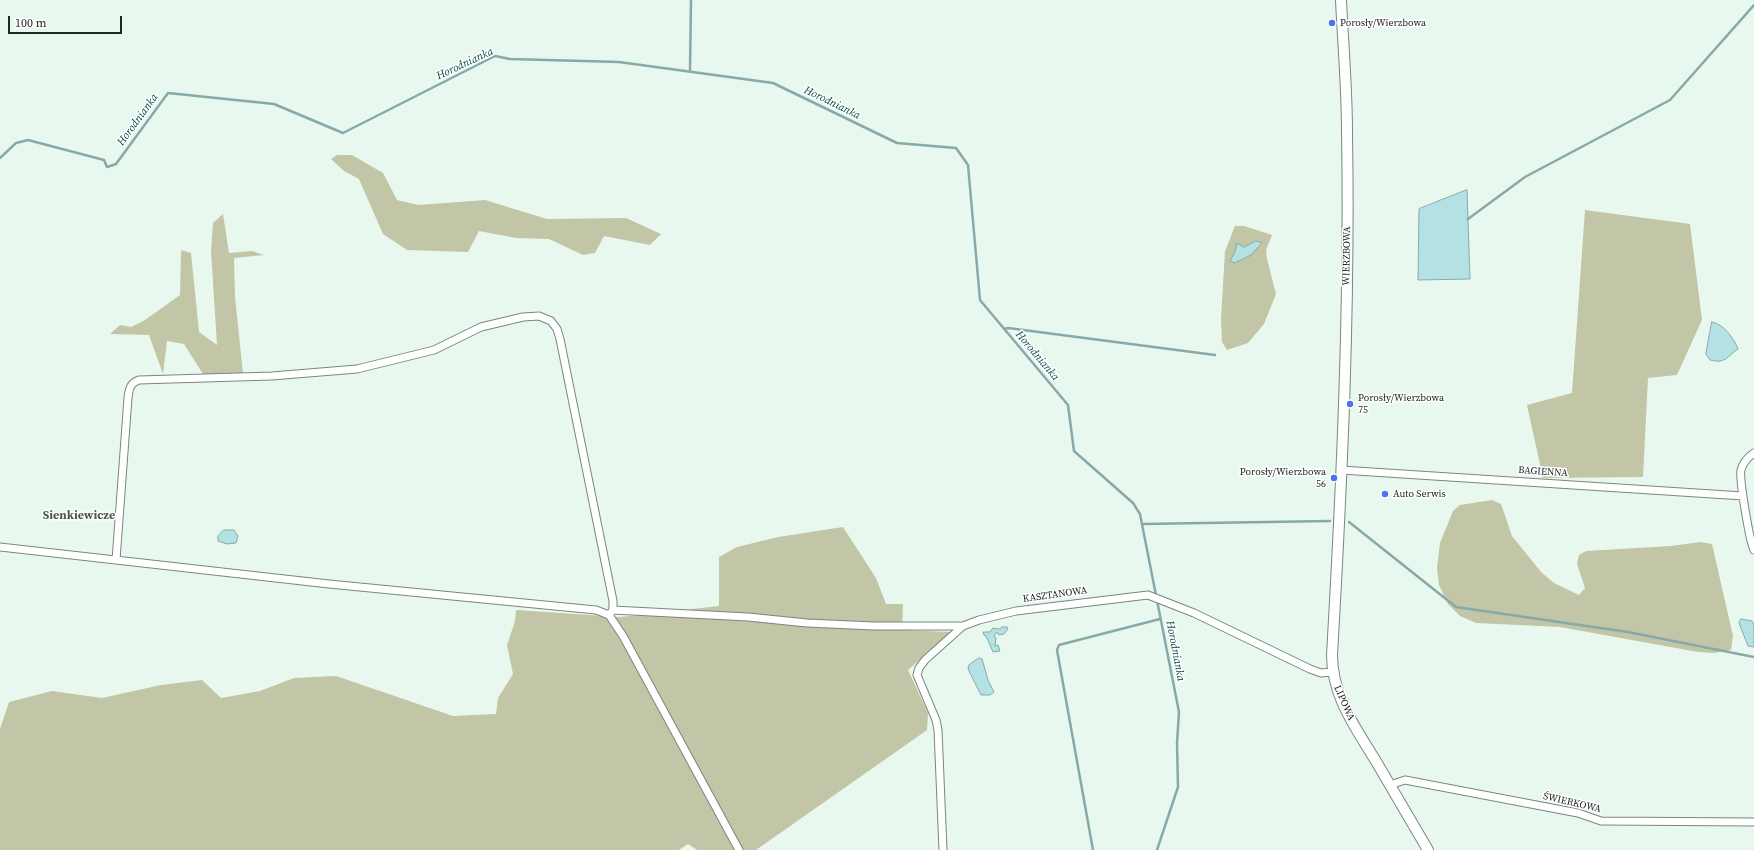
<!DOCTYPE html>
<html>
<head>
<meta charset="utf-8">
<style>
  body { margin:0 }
  #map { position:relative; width:1754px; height:850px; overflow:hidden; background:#e9f8ee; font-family:"Source Serif 4",serif }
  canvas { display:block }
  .scale { position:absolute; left:8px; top:16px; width:114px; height:18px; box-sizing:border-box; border:2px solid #202622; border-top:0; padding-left:5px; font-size:12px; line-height:14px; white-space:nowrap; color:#202622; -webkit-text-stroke:3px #fff; paint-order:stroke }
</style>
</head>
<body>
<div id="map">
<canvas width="1754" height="850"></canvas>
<div class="scale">100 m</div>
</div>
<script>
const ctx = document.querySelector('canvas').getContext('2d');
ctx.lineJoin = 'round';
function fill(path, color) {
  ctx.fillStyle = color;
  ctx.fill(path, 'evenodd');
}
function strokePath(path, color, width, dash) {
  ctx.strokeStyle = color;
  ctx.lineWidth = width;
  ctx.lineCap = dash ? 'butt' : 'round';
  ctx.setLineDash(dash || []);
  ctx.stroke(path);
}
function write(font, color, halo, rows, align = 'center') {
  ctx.font = font + ' "Source Serif 4",serif';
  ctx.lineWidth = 3;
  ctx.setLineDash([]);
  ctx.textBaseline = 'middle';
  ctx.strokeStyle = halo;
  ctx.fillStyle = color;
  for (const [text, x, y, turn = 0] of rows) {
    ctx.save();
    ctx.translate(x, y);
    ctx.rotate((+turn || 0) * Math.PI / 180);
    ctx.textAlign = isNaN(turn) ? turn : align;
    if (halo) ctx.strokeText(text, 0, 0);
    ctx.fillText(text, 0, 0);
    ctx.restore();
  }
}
const green = new Path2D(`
  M337 155H352L383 173 397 200 418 205 485 200 547 219 626 218 661 234 650 245 604 236 595 253 583 255 549 239 516 238 479 231 468 252 407 250 383 234 359 179 344 171 331 159Z
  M1585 210 1690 224 1702 320 1677 375 1648 378 1643 477 1543 478 1527 405 1572 393Z
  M223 214 229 253 252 251 264 255 234 258 235 296 243 374H203L184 344 167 341 163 374 149 335 110 334 120 325 131 327 145 320 180 295 181 250 191 253 199 332 217 345 211 251 213 223Z
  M1235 226H1244L1272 235 1266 250 1267 259 1276 294 1264 324 1248 343 1227 350 1222 342 1221 320 1225 251Z
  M1492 500 1501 504 1512 536 1541 572 1554 583 1579 595 1585 588 1577 564 1579 555 1586 551 1671 546 1701 542 1712 544 1733 636 1731 650 1714 653 1698 652 1560 627 1476 623 1460 616 1448 604 1439 585 1437 568 1440 543 1453 511 1460 505Z
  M843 527 876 578 886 604H903L902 630 951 632 908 670 928 713 927 730 756 850H697L688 844 679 850H0V729L9 702 52 691 102 698 161 685 202 680 221 698 260 691 294 678 336 676 453 716 496 714 498 698 513 674 507 645 515 621 516 610 620 617 719 606V557L737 547 778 537Z`);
const water = new Path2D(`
  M1467 190 1470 279 1418 280 1419 209Z
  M1256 241 1262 243 1251 255 1235 263 1230 261 1235 252 1237 243 1244 247Z
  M1712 322C1724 324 1734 339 1738 349 1726 357 1726 364 1710 360L1706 354Z
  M224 530H234L238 536 236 543 227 544 218 541V536Z
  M1741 619 1752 621 1754 625V647L1748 646 1739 623Z
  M1002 627H1007L1008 629 1004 634 999 635 997 632 994 636 996 638 995 646 998 645 1000 651 993 652 986 636 984 635 983 632H990L993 628 1000 629Z
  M979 658 982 659 988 680 994 692 990 695H981L968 669 969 665Z`);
const stream = new Path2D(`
  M690 71 691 0
  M0 158 16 143 28 140 104 160 107 167 116 164 168 93 274 104 343 133 495 56 510 59 619 62 773 83 897 143 956 148 968 165 980 300 1068 405 1074 451 1133 503 1140 514 1179 712 1177 743 1178 787 1157 850
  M1468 219 1525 177 1670 100 1754 5
  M1004 329 1008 328 1215 355
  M1349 522 1456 607 1628 632 1754 657
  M1142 524 1330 521
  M1093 850 1057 650 1059 645 1160 619`);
const street = new Path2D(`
  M1754 453C1748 457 1743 463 1741 470 1739 479 1750 543 1754 550
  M1341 470 1743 496
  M0 547 329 584 596 610 609 615 623 636 739 850
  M116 560 128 398C129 389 130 383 139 380L272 376 357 369 434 350 481 327 523 317 539 316 551 321 557 329 560 339 613 601V610L609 615
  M613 610 748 617 807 623 874 626H963
  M1390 785 1405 780 1578 813 1601 821 1754 822
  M943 850 938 730 936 720 917 675 919 668 925 660 963 626 979 620 1016 611 1148 595 1194 613 1310 669 1321 673 1333 672`);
const secondary = new Path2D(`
  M1341 0C1343 44 1347 88 1347 132 1350 306 1342 481 1332 655 1332 697 1356 728 1377 763 1394 792 1411 821 1428 850`);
const markers = [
  [1332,23,4,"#4f72e6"],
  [1350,404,4,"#4f72e6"],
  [1334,478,4,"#4f72e6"],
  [1385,494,4,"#4f72e6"]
];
const poiNames = [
  ["Porosły/Wierzbowa",1340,23],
  ["Porosły/Wierzbowa",1358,398],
  ["75",1358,410],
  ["Porosły/Wierzbowa",1326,472,"right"],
  ["56",1326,484,"right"],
  ["Auto Serwis",1393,494]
];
const streetNames = [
  ["WIERZBOWA",1347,256,-89],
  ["BAGIENNA",1543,472,4],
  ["KASZTANOWA",1055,595,-8],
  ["LIPOWA",1344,703,66],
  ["ŚWIERKOWA",1572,803,13]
];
const waterNames = [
  ["Horodnianka",465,64,-25],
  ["Horodnianka",832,103,26],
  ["Horodnianka",138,120,-54],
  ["Horodnianka",1037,356,50],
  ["Horodnianka",1175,651,79]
];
const quarterNames = [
  ["Sienkiewicze",79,516]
];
fill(green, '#c2c5a6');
fill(water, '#b4e1e4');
strokePath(water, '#88a9aa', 1);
strokePath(stream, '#88a9aa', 2.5);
strokePath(street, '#79877d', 9);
strokePath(secondary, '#79877d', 12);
strokePath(street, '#fff', 7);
strokePath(secondary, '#fff', 10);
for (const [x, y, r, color] of markers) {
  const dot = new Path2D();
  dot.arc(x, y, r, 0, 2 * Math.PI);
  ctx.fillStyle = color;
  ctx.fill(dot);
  strokePath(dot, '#fff', 1.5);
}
write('10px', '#202622', '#fff', poiNames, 'left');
write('10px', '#202622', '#fff', streetNames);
write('italic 11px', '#02484c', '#fff', waterNames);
write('bold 12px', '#4c5950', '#fff', quarterNames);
</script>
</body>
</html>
